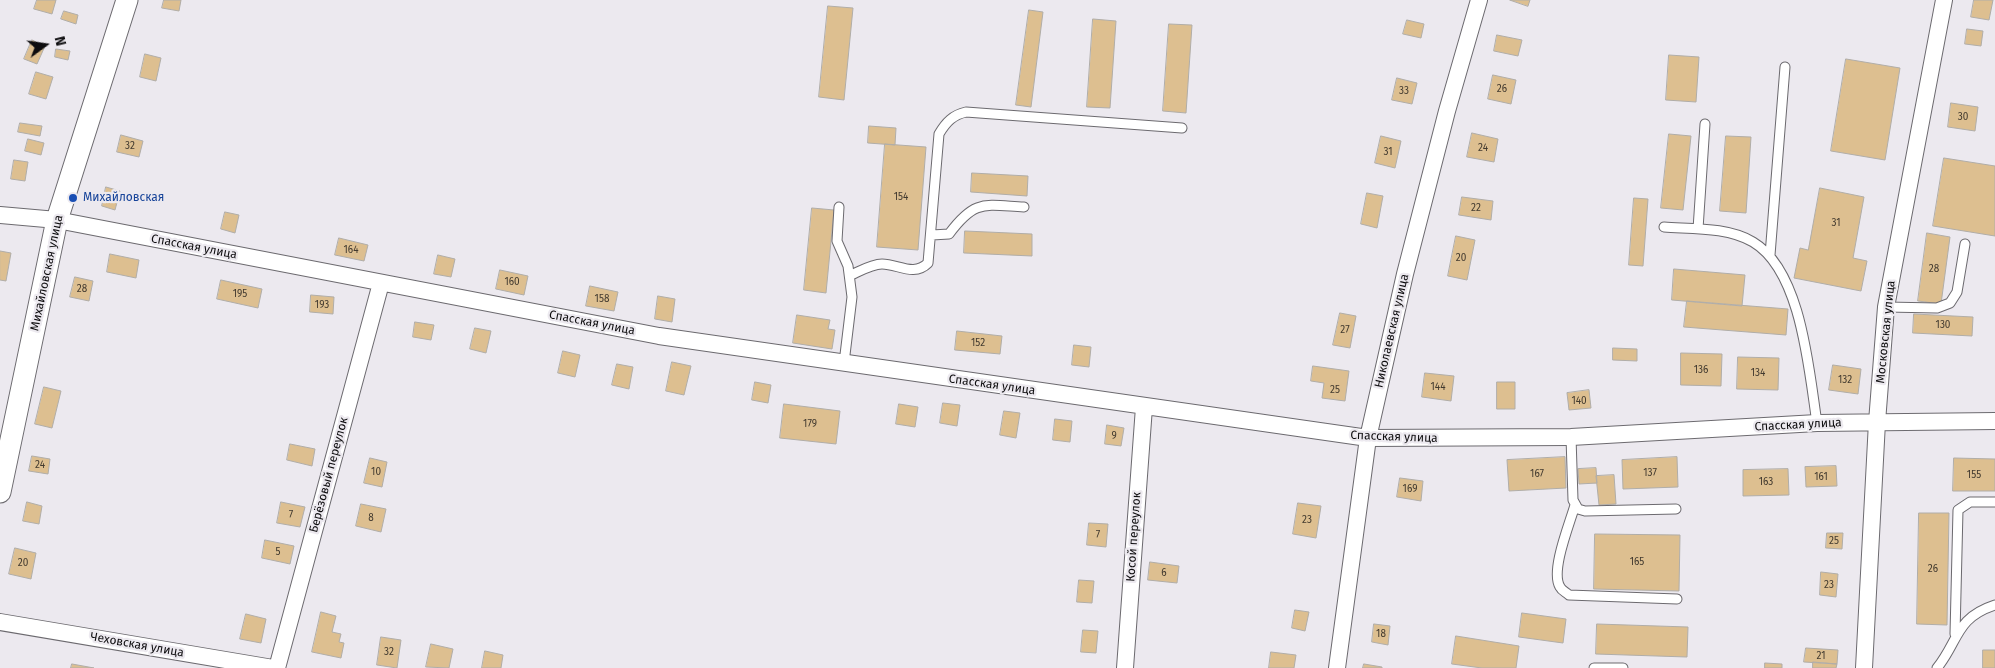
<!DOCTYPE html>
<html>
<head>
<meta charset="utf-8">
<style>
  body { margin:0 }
  #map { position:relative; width:1995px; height:668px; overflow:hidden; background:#ece9ef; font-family:"Fira Sans",sans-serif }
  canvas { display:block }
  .north { position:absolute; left:20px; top:20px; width:50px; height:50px; -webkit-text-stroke:4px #ece9ef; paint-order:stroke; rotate:76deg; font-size:14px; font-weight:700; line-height:20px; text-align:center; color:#0e0d0f }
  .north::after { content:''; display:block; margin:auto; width:18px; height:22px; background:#0e0d0f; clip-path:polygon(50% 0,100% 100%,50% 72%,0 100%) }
</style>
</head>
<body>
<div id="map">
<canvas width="1995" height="668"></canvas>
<div class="north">N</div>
</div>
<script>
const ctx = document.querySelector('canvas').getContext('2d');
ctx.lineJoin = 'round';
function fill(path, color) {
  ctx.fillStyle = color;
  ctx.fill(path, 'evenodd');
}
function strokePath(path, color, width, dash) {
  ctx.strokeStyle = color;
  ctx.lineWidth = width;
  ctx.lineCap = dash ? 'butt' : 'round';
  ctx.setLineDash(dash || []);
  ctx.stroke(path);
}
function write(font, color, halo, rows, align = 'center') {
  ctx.font = font + ' "Fira Sans",sans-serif';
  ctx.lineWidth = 4.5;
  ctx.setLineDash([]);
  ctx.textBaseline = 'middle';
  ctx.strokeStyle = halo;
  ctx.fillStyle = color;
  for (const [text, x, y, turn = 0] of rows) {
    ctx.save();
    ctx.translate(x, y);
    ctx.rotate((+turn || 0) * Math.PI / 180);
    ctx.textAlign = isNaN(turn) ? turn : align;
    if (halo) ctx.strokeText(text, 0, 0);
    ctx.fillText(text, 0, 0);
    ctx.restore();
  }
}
const building = new Path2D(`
  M37 0H56L52 14 34 9Z
  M164 0H181L179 11 162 8Z
  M1510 0H1530L1528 6Z
  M1974 0H1993L1989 20 1971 17Z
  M828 6 853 8 844 100 819 97Z
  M1029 10 1043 12 1031 107 1016 105Z
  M64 11 78 15 76 24 61 19Z
  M1093 19 1116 21 1110 108 1087 107Z
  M1407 20 1424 24 1421 38 1403 34Z
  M1169 24 1192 25 1186 113 1163 111Z
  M1967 29 1983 31 1981 46 1965 44Z
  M1497 35 1522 40 1518 56 1494 51Z
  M32 40 45 46 37 64 24 59Z
  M56 49 70 51 68 60 55 57Z
  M145 54 161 58 156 81 140 77Z
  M1669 55 1699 57 1696 102 1666 100Z
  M1846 59 1900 68 1885 160 1831 151Z
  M36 72 53 77 46 99 29 94Z
  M1493 75 1516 80 1511 104 1488 99Z
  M1397 78 1417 83 1412 104 1392 100Z
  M1951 103 1978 107 1975 131 1948 127Z
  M20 123 42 126 40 136 18 132Z
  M869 126 896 128 895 145 868 143Z
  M1472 133 1498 139 1494 162 1467 157Z
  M1669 134 1691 136 1683 210 1661 208Z
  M121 135 143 141 139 157 117 152Z
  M1381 136 1401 141 1395 168 1375 163Z
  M1726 136 1751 137 1746 213 1720 211Z
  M28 139 44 143 41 155 25 151Z
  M885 144 926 147 918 250 877 247Z
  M1944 158 1995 166V236L1933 226Z
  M14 160 28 162 25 181 11 179Z
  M972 173 1028 176 1027 196 971 192Z
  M106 187 120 191 115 210 102 206Z
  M1820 188 1864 197 1853 258 1867 261 1861 291 1794 278 1800 248 1808 250Z
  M1367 193 1383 196 1377 228 1361 224Z
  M1462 197 1493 201 1491 220 1459 215Z
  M1634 198 1648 199 1643 266 1629 265Z
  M812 208 834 210 826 293 804 290Z
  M225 212 239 215 235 233 221 229Z
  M965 231 1032 234V256L964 253Z
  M1927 233 1950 237 1941 304 1918 301Z
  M1456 236 1475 240 1467 280 1448 276Z
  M339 238 368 245 364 261 335 255Z
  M0 251 11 253 6 281 0 280Z
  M110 254 139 260 136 278 107 272Z
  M438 255 455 259 451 277 434 274Z
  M1674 269 1745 275 1742 306 1672 300Z
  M500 270 528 276 524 295 496 289Z
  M75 277 93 281 89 301 70 297Z
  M221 280 262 289 258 308 217 299Z
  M590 286 618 292 614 311 586 306Z
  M311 295 334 297 333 314 310 312Z
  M658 296 675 299 672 322 655 319Z
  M1687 301 1788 309 1786 335 1684 327Z
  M1340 313 1356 316 1350 348 1333 345Z
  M1914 314 1973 317 1972 336 1913 333Z
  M797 315 830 320 828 329 835 330 832 349 793 343Z
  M415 322 434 325 431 340 413 337Z
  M475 328 491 331 486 353 470 349Z
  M957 331 1002 336 1000 354 955 350Z
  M1074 345 1091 347 1089 367 1072 365Z
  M1613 348 1637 349V361L1613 360Z
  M563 351 580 355 575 377 558 373Z
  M1681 353 1722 354 1721 386 1681 385Z
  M1738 357 1779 358 1778 390 1737 389Z
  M672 362 691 366 684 395 666 391Z
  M617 364 633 367 629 389 612 385Z
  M1833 365 1861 369 1858 394 1829 390Z
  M1313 366 1349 371 1345 401 1322 398 1324 383 1311 381Z
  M1425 373 1454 376 1451 401 1422 397Z
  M755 382 771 385 768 403 752 400Z
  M1497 382H1515V409H1497Z
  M44 387 61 391 52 428 35 424Z
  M1589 390 1591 408 1569 410 1567 393Z
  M943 403 960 405 957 426 940 423Z
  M784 404 840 411 836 444 780 438Z
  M899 404 918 407 915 427 896 424Z
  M1004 411 1020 413 1016 438 1000 435Z
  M1055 419 1072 421 1070 442 1053 440Z
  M1107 425 1124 428 1121 446 1105 444Z
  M290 444 315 449 312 466 287 460Z
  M32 456 50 459 48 474 29 471Z
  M1565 457 1566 488 1509 491 1507 460Z
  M1677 457 1678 487 1623 489 1622 460Z
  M370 458 387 462 382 487 364 483Z
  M1954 458 1995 459V491H1953Z
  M1836 466 1837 486 1806 487 1805 467Z
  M1596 468 1597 483 1579 484 1578 469Z
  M1788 469 1789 495 1743 496V470Z
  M1614 475 1616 504 1599 505 1596 476Z
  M1400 478 1423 481 1421 501 1397 497Z
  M27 502 42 506 39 524 23 521Z
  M281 502 305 507 300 527 277 523Z
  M1298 503 1321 506 1316 538 1293 534Z
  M361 504 386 509 381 532 356 526Z
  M1919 513H1949L1947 625 1917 624Z
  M1089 523 1108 524 1106 547 1087 545Z
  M1827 533H1843L1842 549 1826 548Z
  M1595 534 1680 535 1679 591 1594 589Z
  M265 540 294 546 290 564 262 558Z
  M15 548 36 553 31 579 9 574Z
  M1150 562 1179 566 1177 583 1148 580Z
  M1821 572 1838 574 1836 597 1820 595Z
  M1079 580 1094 581 1092 603 1077 602Z
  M1295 610 1309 612 1305 631 1292 628Z
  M321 612 336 616 332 632 341 634 339 642 344 643 341 658 312 652Z
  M1522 613 1566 619 1563 643 1519 637Z
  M246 614 266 619 261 643 240 639Z
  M1374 624 1390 626 1388 645 1372 642Z
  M1597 624 1688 627 1687 657 1596 654Z
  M1083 630 1098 631 1096 653 1081 652Z
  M1456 636 1519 646 1516 668H1482L1452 664Z
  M381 637 401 640 397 668 377 665Z
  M431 644 453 649 449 668 426 667Z
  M1806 648 1838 650 1837 664 1804 662Z
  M1983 650H1995V668H1983Z
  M485 651 503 655 501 668H482Z
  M1271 652 1296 655 1294 668H1269Z
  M1813 662 1837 664 1836 668H1813Z
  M1765 663 1782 664V668H1765Z
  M72 664 94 668H71Z
  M1364 664 1382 667V668H1363Z`);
const service = new Path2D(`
  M839 207 837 241 848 266 852 297 844 363
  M1664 227C1692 229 1728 227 1753 242 1802 271 1809 372 1817 423
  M1698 229 1705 124
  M932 235 949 234C975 199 984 205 1024 207
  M1770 255 1785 67
  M851 275C860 271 872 264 882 264 898 264 914 277 928 263L939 134C946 122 953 115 966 112L1182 128
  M1886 307 1937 308 1950 303 1957 292 1965 244
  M1571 437 1573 500 1578 509 1585 511 1676 509
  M1575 505C1570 523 1550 571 1560 587 1562 591 1566 592 1569 595L1677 599
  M1955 634 1958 510 1970 502H1995
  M1594 668H1623
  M1937 668C1959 641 1955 618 1995 605`);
const minor = new Path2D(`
  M0 215 57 220 659 336 1368 438 1571 437 1817 423 1995 421
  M0 622 273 668
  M277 668 381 283
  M1125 668 1144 407
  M1337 668 1368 438 1405 274 1447 111 1479 0
  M1864 668 1877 422 1886 307 1944 0`);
const tertiary = new Path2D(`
  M0 492 57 220 127 0`);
const markers = [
  [73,198,5,"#1a4fb4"]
];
const numberNames = [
  ["26",1502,89],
  ["33",1404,91],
  ["30",1963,117],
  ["32",130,146],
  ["24",1483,148],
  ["31",1388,152],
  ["154",901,197],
  ["22",1476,208],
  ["31",1836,223],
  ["164",351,250],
  ["20",1461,258],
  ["28",1934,269],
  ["160",512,282],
  ["28",82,289],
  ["195",240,294],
  ["158",602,299],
  ["193",322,305],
  ["130",1943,325],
  ["27",1345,330],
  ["152",978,343],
  ["136",1701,370],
  ["134",1758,373],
  ["132",1845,380],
  ["144",1438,387],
  ["25",1335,390],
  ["140",1579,401],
  ["179",810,424],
  ["9",1114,436],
  ["24",40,465],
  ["10",376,472],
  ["137",1650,473],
  ["167",1537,474],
  ["155",1974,475],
  ["161",1821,477],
  ["163",1766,482],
  ["169",1410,489],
  ["7",291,515],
  ["8",371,518],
  ["23",1307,520],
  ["7",1098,535],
  ["25",1834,541],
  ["5",278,552],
  ["165",1637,562],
  ["20",23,563],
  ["26",1933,569],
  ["6",1164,573],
  ["23",1829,585],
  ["18",1381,634],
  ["32",389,652],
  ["21",1821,656]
];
const transitNames = [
  ["Михайловская",83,198]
];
const streetNames = [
  ["Спасская улица",194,247,11],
  ["Михайловская улица",47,273,-78],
  ["Спасская улица",592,323,11],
  ["Николаевская улица",1392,331,-77],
  ["Московская улица",1886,332,-84],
  ["Спасская улица",992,385,8],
  ["Спасская улица",1798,425,-3],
  ["Спасская улица",1394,437,2],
  ["Берёзовый переулок",329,475,-75],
  ["Косой переулок",1134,537,-86],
  ["Чеховская улица",137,645,10]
];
fill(building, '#ddbf90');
strokePath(building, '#b0ada8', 1);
strokePath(service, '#6c6a6f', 11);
strokePath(minor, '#6c6a6f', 18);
strokePath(tertiary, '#6c6a6f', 23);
strokePath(service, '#fff', 9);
strokePath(minor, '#fff', 16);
strokePath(tertiary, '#fff', 21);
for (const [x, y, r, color] of markers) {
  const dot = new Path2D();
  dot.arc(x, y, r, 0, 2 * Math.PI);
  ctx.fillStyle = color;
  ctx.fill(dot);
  strokePath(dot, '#ece9ef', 2);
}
write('10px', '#423a2f', null, numberNames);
write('12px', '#164399', '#ece9ef', transitNames, 'left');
write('12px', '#0e0d0f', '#ece9ef', streetNames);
</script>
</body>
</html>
